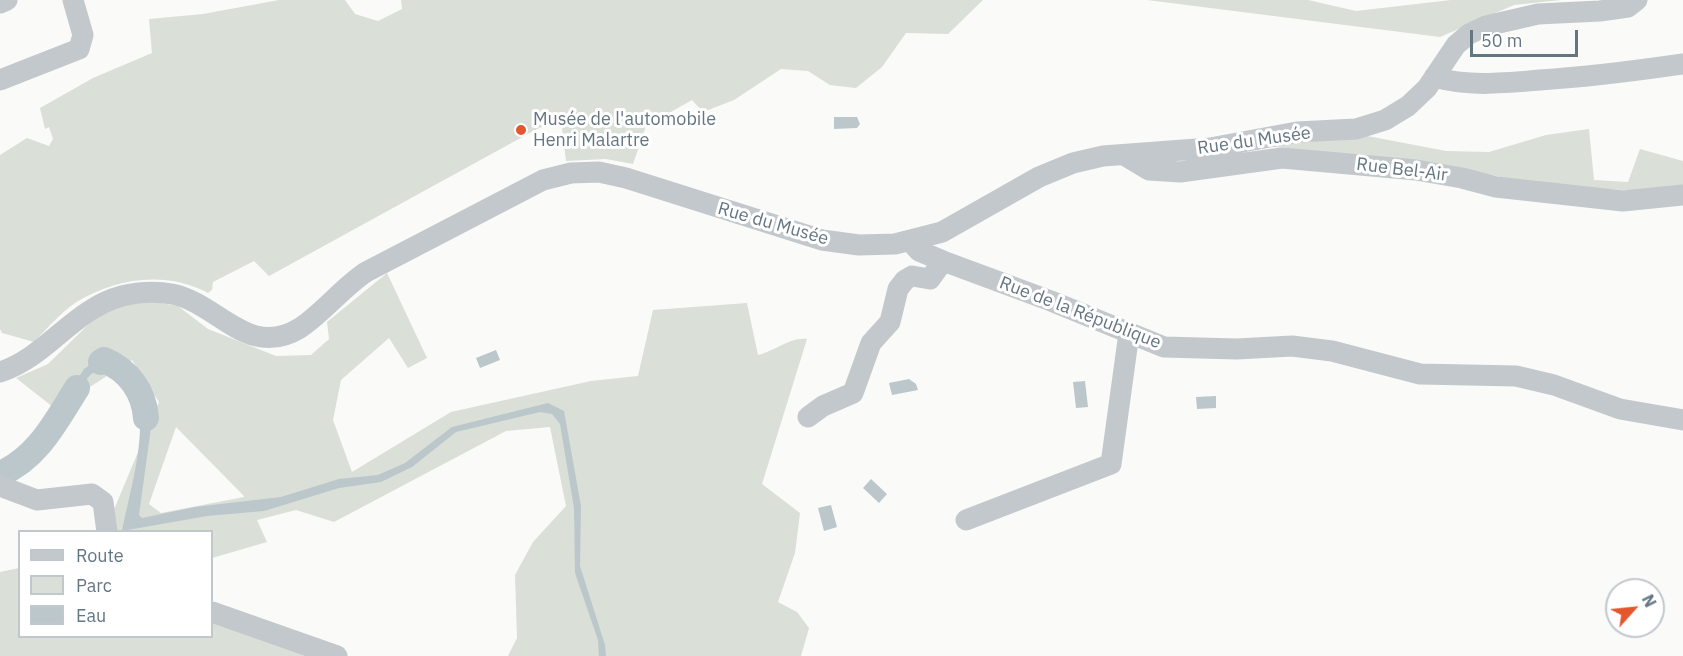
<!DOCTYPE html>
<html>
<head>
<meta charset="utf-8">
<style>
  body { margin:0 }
  #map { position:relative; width:1683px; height:656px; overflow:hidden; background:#fafaf8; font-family:"IBM Plex Sans",sans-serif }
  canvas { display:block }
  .legend { position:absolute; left:18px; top:530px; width:195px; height:108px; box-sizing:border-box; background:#fff; border:2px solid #c1c8cd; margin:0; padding:8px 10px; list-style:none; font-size:18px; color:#657683 }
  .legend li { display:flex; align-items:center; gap:12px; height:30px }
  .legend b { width:30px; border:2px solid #c1c8cd }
  .north { position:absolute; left:1605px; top:578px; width:60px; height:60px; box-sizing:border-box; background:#fff; border:2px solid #c1c8cd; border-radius:50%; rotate:63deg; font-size:16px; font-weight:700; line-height:24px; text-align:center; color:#657683 }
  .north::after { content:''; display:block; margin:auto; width:21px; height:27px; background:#e4572e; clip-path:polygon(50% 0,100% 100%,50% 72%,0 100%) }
  .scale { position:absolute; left:1470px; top:30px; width:108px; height:27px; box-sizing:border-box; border:3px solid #657683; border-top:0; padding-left:8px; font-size:18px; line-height:21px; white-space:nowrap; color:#657683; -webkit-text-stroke:4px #fff; paint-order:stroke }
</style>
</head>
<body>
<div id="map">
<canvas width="1683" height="656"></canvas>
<ul class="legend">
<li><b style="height:8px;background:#c3c8cc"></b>Route</li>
<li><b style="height:16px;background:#dadfd7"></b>Parc</li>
<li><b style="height:16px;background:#bbc7cb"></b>Eau</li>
</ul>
<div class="north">N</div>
<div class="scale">50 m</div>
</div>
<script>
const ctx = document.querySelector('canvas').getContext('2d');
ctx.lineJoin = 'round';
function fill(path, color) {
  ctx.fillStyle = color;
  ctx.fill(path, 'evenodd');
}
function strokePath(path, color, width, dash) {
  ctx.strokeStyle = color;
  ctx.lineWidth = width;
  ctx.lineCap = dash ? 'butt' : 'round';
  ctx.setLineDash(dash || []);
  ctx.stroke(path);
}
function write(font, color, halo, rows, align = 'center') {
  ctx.font = font + ' "IBM Plex Sans",sans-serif';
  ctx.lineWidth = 6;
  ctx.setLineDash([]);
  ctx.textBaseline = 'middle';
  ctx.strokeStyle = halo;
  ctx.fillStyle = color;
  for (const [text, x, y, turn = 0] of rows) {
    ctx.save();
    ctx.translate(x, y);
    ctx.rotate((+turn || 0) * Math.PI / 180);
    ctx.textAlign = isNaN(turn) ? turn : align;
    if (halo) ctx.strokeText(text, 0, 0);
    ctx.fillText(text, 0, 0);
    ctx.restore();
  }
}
const green = new Path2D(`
  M279 0H345L355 14 378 21 402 9 401 0H983L948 34 906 33 882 67 856 88 830 85 808 71 781 69 734 100 703 112 692 100 646 126 633 164 606 159 566 161 561 120 537 129 269 276 254 261 213 282 212 290 208 293C166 270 114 278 75 303 59 314 47 329 34 342L2 333 0 329V155L27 138 49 146 53 139 49 127 45 129 40 108 93 78 152 53 149 19 203 14Z
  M1147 0H1308L1356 11 1451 0H1561L1514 5 1440 37Z
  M1589 129 1594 180 1628 182 1640 149 1683 161V190L1641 191 1534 185 1492 175 1404 160 1267 146 1357 134 1446 151 1489 152 1546 135Z
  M387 273 427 358 408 368 389 338 341 380 333 420 352 472 451 412 591 381 638 376 653 310 747 303 758 355C776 351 789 337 807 339L762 484 800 513 795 553 778 602 797 612 809 628 801 656H508L517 638 515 575 533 542 566 506 550 427 506 431 334 522 296 510 257 520 267 542 212 558V532L105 531 159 402 132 360 82 392 53 407 16 378 48 364 97 316 139 299 178 306 208 329 276 356 311 355 329 339 327 322ZM176 427 244 496V497L161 513 149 504Z
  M19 568 20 636H212V619L315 656H0V572Z`);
const water = new Path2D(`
  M834 117H857L860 124 857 128 834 129Z
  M496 350 500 360 480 368 476 358Z
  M108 353 118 356 136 373 125 379C88 350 83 394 65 412 62 415 56 418 52 420L84 369Z
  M909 379 916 384 918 390 892 395 889 383Z
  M1085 381 1088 407 1076 408 1073 382Z
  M143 382 152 399 153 413 139 515 142 518 195 507 281 497 339 479 378 475 405 463 452 427 548 403 564 411 581 506 580 566 605 645 606 656H599L598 640 575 573 574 508 560 424 552 414 540 412 456 432 412 467 381 482 339 488 264 511 207 516 122 531C130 490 151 425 133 387Z
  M1216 396V408L1197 409 1196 397Z
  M54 431 40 449 0 478V469Z
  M871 479 887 494 879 503 863 488Z
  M831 505 837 527 824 531 818 508Z`);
const river = new Path2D(`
  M101 362 104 360C128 370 144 391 146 418
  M0 474C38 458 56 421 77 388`);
const minor = new Path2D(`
  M0 3 7 0
  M1434 77C1469 87 1504 83 1540 80 1588 77 1635 71 1683 64
  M0 80 79 49 83 35 73 0
  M1124 155 1149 170 1180 172 1282 158 1416 170 1462 178 1496 187 1623 201 1683 195
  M910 241 919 251 943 261 1051 301 1164 347 1237 349 1292 346 1332 351 1420 374 1516 376 1554 385 1620 409 1683 420
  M0 372C47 357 73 309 122 296 138 292 156 291 172 294 218 303 248 360 300 328 324 312 342 288 366 272L543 180 571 173 599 172 626 178 822 240 859 245 895 244 942 232 1039 177 1073 163 1103 156 1210 148 1297 132 1356 129 1385 120 1408 106 1427 88 1456 45 1469 34 1486 26 1538 14 1600 11 1628 7 1637 0
  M808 417 823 406 853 393 871 343 890 322 898 289 905 280 912 276 930 279 943 261
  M0 486 37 500 92 494 103 502 107 532
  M966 520 1111 464 1129 333
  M212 612 337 656`);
const markers = [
  [521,130,6,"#e4572e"]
];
const poiNames = [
  ["Musée de l'automobile",533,120],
  ["Henri Malartre",533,141]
];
const streetNames = [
  ["Rue du Musée",1254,141,-8],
  ["Rue Bel-Air",1402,170,7],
  ["Rue du Musée",773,224,16],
  ["Rue de la République",1080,313,21]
];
fill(green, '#dadfd7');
fill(water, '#bbc7cb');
strokePath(river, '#bbc7cb', 26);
strokePath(minor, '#c3c8cc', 21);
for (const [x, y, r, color] of markers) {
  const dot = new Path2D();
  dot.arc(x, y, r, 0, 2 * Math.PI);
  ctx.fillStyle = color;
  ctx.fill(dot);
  strokePath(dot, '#fff', 2);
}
write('18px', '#657683', '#fff', poiNames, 'left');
write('18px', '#657683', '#fff', streetNames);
</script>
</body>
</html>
